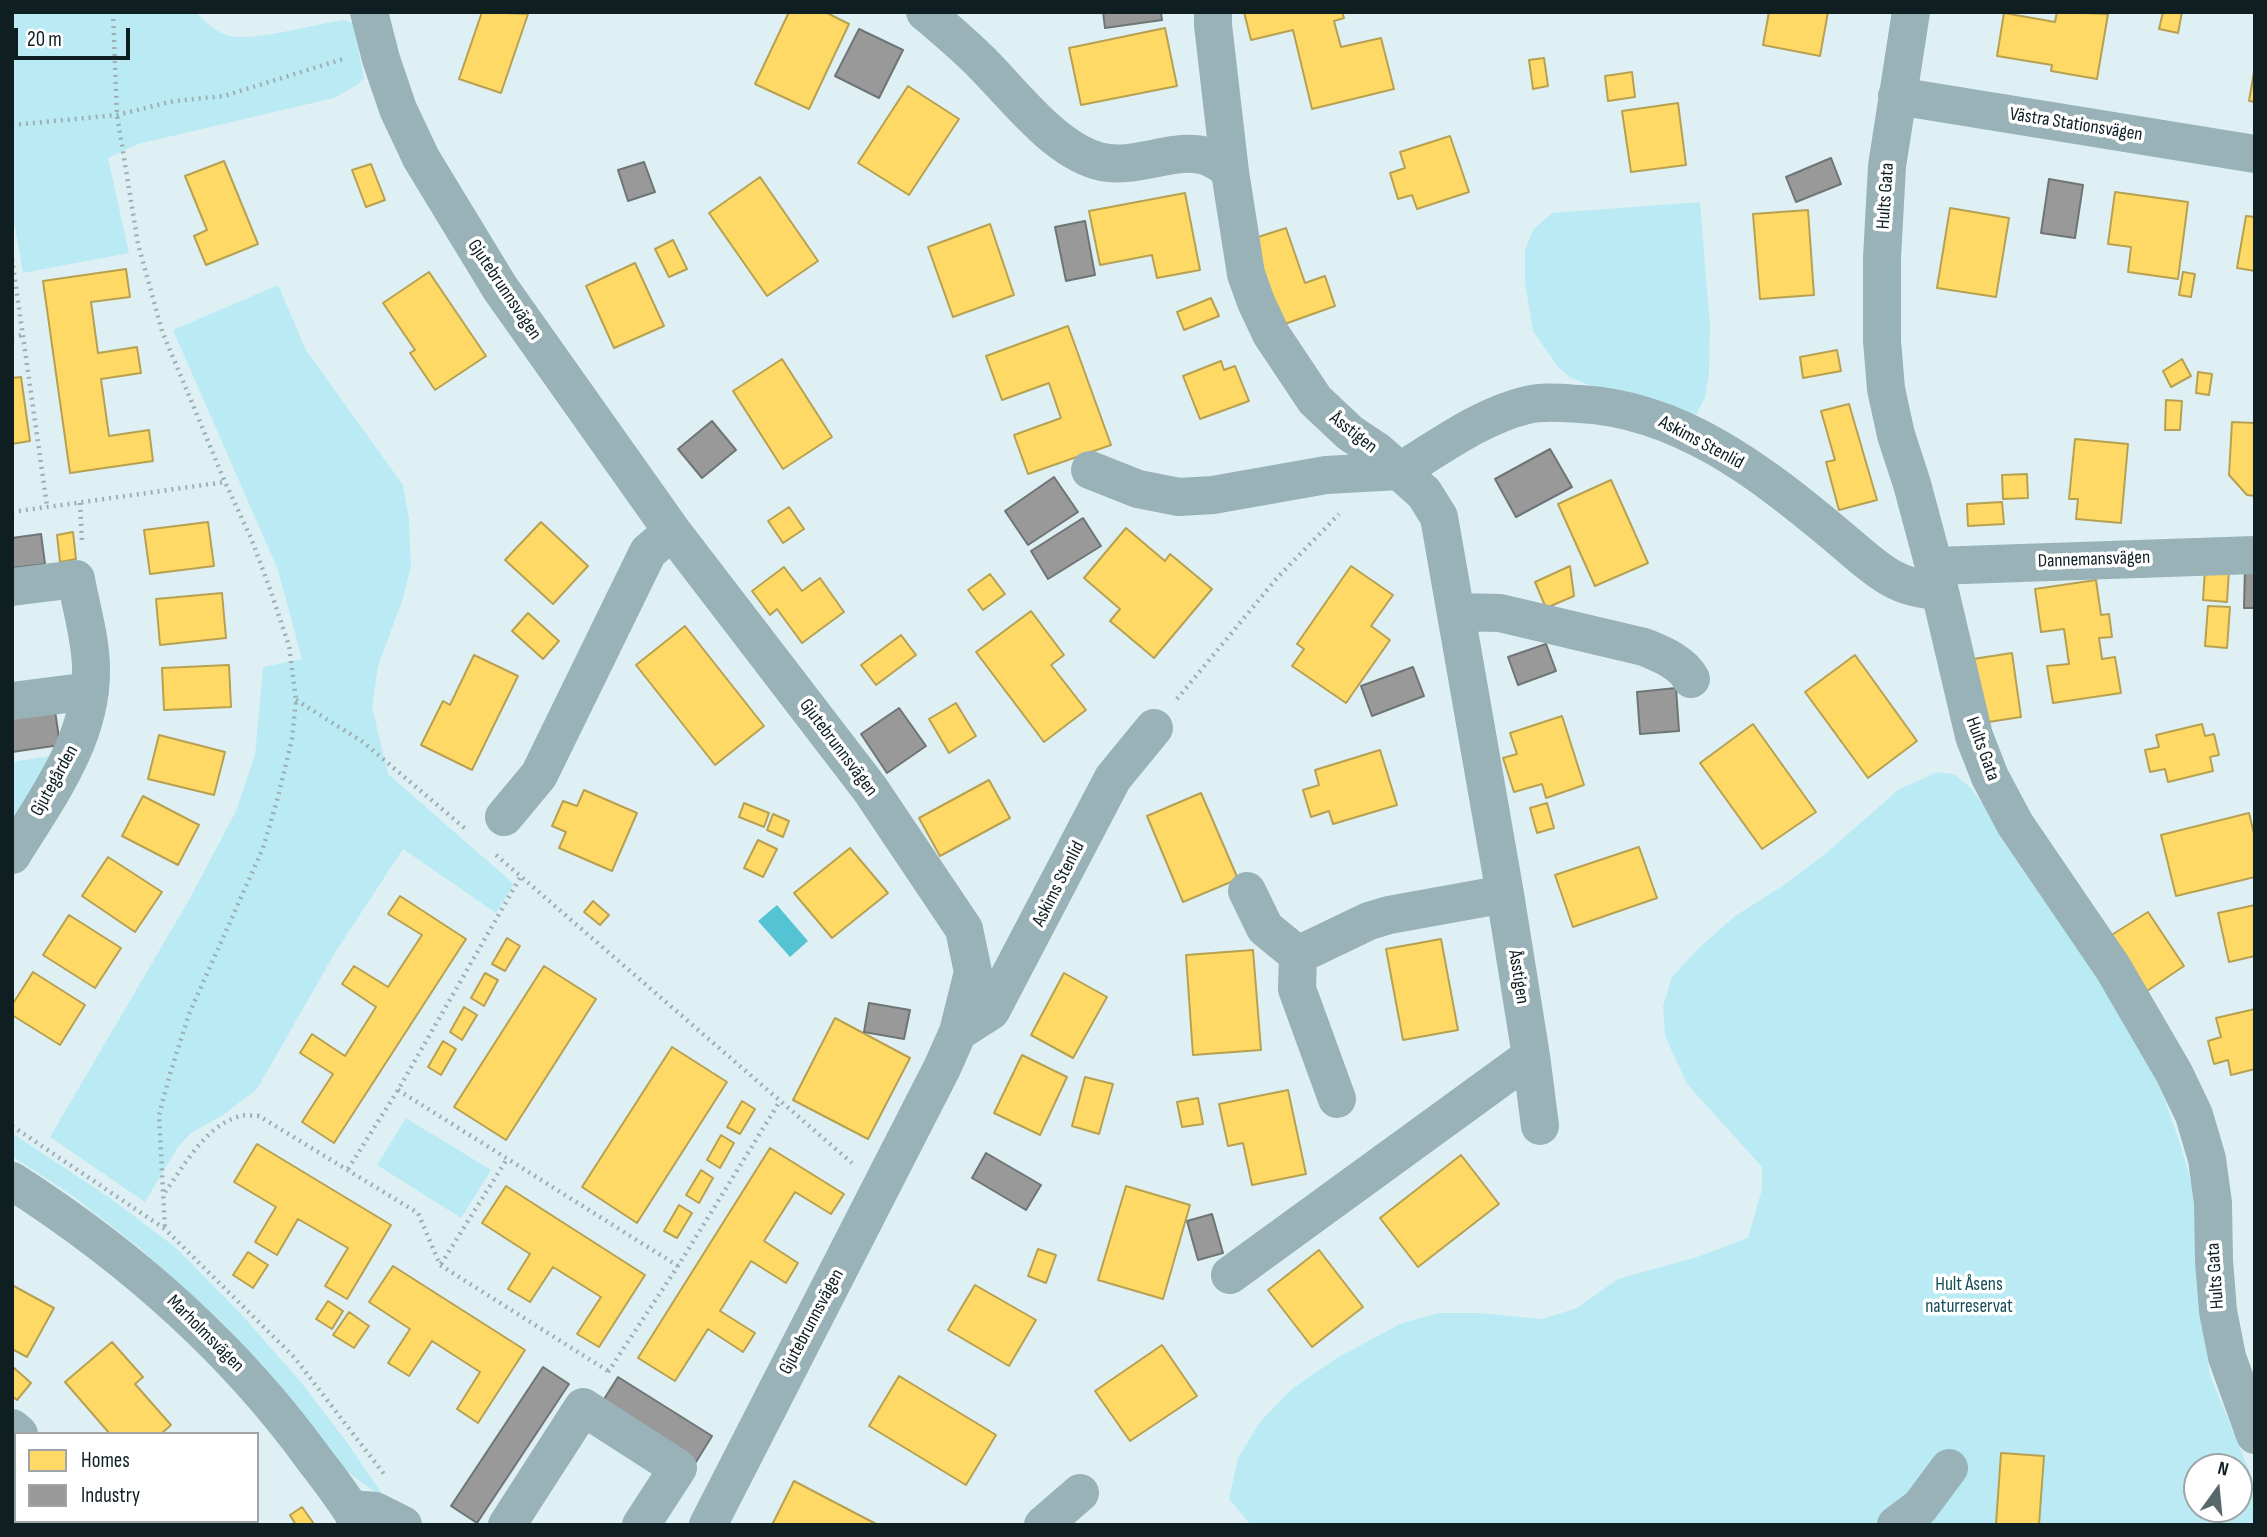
<!DOCTYPE html>
<html>
<head>
<meta charset="utf-8">
<style>
  body { margin:0 }
  #map { position:relative; width:2267px; height:1537px; overflow:hidden; background:#def0f4; font-family:"Sofia Sans Condensed",sans-serif }
  canvas { display:block }
  .frame { position:absolute; inset:0; border:14px solid #0e1e21; pointer-events:none }
  .legend { position:absolute; left:14px; top:1432px; width:245px; height:91px; box-sizing:border-box; background:#fff; border:2px solid #9fa5a6; margin:0; padding:9px 12px; list-style:none; font-size:21px; color:#0e1e21 }
  .legend li { display:flex; align-items:center; gap:14px; height:35px }
  .legend b { width:35px; border:2px solid #9fa5a6 }
  .north { position:absolute; left:2183px; top:1453px; width:70px; height:70px; box-sizing:border-box; background:#fff; border:2px solid #9fa5a6; border-radius:50%; rotate:15deg; font-size:19px; font-weight:700; line-height:28px; text-align:center; color:#0e1e21 }
  .north::after { content:''; display:block; margin:auto; width:24px; height:32px; background:#57686b; clip-path:polygon(50% 0,100% 100%,50% 72%,0 100%) }
  .scale { position:absolute; left:14px; top:28px; width:116px; height:32px; box-sizing:border-box; border:4px solid #0e1e21; border-top:0; padding-left:9px; font-size:21px; line-height:24px; white-space:nowrap; color:#0e1e21; -webkit-text-stroke:5px #fff; paint-order:stroke }
</style>
</head>
<body>
<div id="map">
<canvas width="2267" height="1537"></canvas>
<div class="frame"></div>
<ul class="legend">
<li><b style="height:19px;background:#ffd966"></b>Homes</li>
<li><b style="height:19px;background:#999"></b>Industry</li>
</ul>
<div class="north">N</div>
<div class="scale">20 m</div>
</div>
<script>
const ctx = document.querySelector('canvas').getContext('2d');
ctx.lineJoin = 'round';
function fill(path, color) {
  ctx.fillStyle = color;
  ctx.fill(path, 'evenodd');
}
function strokePath(path, color, width, dash) {
  ctx.strokeStyle = color;
  ctx.lineWidth = width;
  ctx.lineCap = dash ? 'butt' : 'round';
  ctx.setLineDash(dash || []);
  ctx.stroke(path);
}
function write(font, color, halo, rows, align = 'center') {
  ctx.font = font + ' "Sofia Sans Condensed",sans-serif';
  ctx.lineWidth = 7;
  ctx.setLineDash([]);
  ctx.textBaseline = 'middle';
  ctx.strokeStyle = halo;
  ctx.fillStyle = color;
  for (const [text, x, y, turn = 0] of rows) {
    ctx.save();
    ctx.translate(x, y);
    ctx.rotate((+turn || 0) * Math.PI / 180);
    ctx.textAlign = isNaN(turn) ? turn : align;
    if (halo) ctx.strokeText(text, 0, 0);
    ctx.fillText(text, 0, 0);
    ctx.restore();
  }
}
const green = new Path2D(`
  M12 12H196C205 22 214 31 227 35 248 43 317 24 343 20L353 23 364 78 357 85 334 98 138 144 108 158 129 253 23 273 12 209Z
  M1700 202 1710 326 1709 373 1705 398 1695 416 1598 389 1570 377 1559 368 1533 331 1525 283V250L1533 230 1552 213Z
  M278 285 306 350 403 485 409 519 411 566 402 601 378 666 372 707 388 774 514 884 496 913 403 849 336 951 257 1089 223 1115 191 1133 178 1147 145 1202 50 1137 189 900 236 811 255 755 263 667 302 659 278 570 173 330Z
  M56 755 12 821V762Z
  M1937 772 1954 774 1972 789 2020 857 2136 1039 2164 1097 2181 1146 2193 1189 2204 1334 2210 1375 2255 1485V1525H1251L1229 1499 1238 1458 1260 1422 1292 1389 1337 1358 1400 1324 1438 1313H1479L1542 1319 1577 1308 1618 1279 1697 1257 1748 1238 1762 1189V1167L1687 1084 1665 1036 1663 1006 1672 977 1698 949 1735 916 1784 885 1824 855 1898 790ZM2197 1467H2239V1509H2197Z
  M406 1118 491 1170 461 1218 377 1165Z
  M12 1133 110 1198 175 1247 243 1316 304 1386 348 1444 387 1501 340 1466 263 1366 221 1321 142 1250 73 1196 12 1156Z`);
const water = new Path2D(`
  M777 905 808 941 790 957 758 921Z`);
const homes = new Path2D(`
  M482 12 528 14 501 93 459 79Z
  M789 12H825L849 24 809 109 755 84Z
  M1244 12H1342L1344 18 1334 21 1341 47 1381 38 1394 89 1312 109 1293 30 1251 40Z
  M1769 12H1828L1820 56 1763 45Z
  M2057 12 2108 14 2097 79 2051 71 2052 65 1997 56 2004 13 2055 22Z
  M2163 12H2182L2178 33 2159 29Z
  M1165 28 1177 86 1081 105 1069 48Z
  M1544 58 1548 86 1533 89 1529 60Z
  M2255 66V102L2249 101Z
  M1632 72 1635 97 1608 101 1605 76Z
  M908 86 959 119 909 195 858 163Z
  M1678 103 1686 165 1631 172 1622 111Z
  M1450 136 1469 192 1417 209 1412 195 1398 199 1390 173 1405 168 1400 152Z
  M224 161 258 244 206 265 194 236 207 230 185 176Z
  M371 164 385 200 366 207 352 170Z
  M760 177 818 261 767 296 709 213Z
  M2115 192 2188 202 2178 279 2128 272 2131 247 2108 244Z
  M1185 193 1200 270 1157 278 1152 255 1100 265 1089 211Z
  M1950 208 2009 218 1996 297 1937 288Z
  M1808 210 1814 295 1760 299 1753 214Z
  M2246 216 2255 217V271L2237 268Z
  M990 224 1014 295 953 317 928 247Z
  M1286 228 1305 283 1325 276 1335 306 1282 325 1252 239Z
  M673 240 687 269 669 277 655 249Z
  M635 263 664 326 614 348 586 286Z
  M126 269 130 297 91 302 98 353 137 347 141 373 101 379 109 436 149 430 153 461 70 473 43 281Z
  M429 272 486 356 435 390 410 353 415 350 383 303Z
  M2183 272 2195 274 2191 297 2179 295Z
  M1211 298 1219 316 1184 330 1177 312Z
  M1068 326 1111 445 1028 474 1014 435 1061 418 1049 383 1002 400 986 356Z
  M1837 350 1841 371 1803 378 1800 357Z
  M782 359 832 437 783 469 733 391Z
  M2182 359 2191 376 2171 387 2163 371Z
  M1221 361 1224 370 1235 366 1249 401 1200 419 1183 376Z
  M2198 372 2212 374 2209 395 2196 393Z
  M21 377 30 441 12 444V378Z
  M2166 400 2182 401 2180 430H2165Z
  M1849 404 1877 500 1839 510 1826 462 1835 460 1821 411Z
  M2232 422 2255 423V496L2247 495 2229 475Z
  M2075 439 2128 444 2121 523 2076 519 2078 499H2069Z
  M2027 474 2028 498 2003 499 2002 475Z
  M1611 480 1648 563 1595 586 1558 504Z
  M2002 502 2004 524 1968 526 1967 504Z
  M789 507 804 529 783 543 768 521Z
  M208 522 214 566 150 574 144 530Z
  M541 522 588 566 553 604 505 560Z
  M1126 528 1165 561 1170 554 1212 589 1154 658 1110 621 1120 609 1084 578Z
  M73 532 76 559 60 562 57 535Z
  M1351 566 1393 595 1371 626 1390 640 1346 703 1292 666 1304 649 1297 644Z
  M1570 566 1574 596 1546 608 1535 582Z
  M784 567 802 591 820 578 844 612 802 643 777 609 770 615 752 591Z
  M2205 569 2229 570 2227 602 2203 600Z
  M990 574 1005 594 983 610 968 590Z
  M2096 580 2101 615 2109 614 2112 637 2099 638 2102 659 2115 657 2121 693 2053 703 2047 666 2069 664 2064 629 2041 632 2035 589Z
  M222 593 226 638 160 645 156 599Z
  M2208 606 2230 607 2227 648 2205 646Z
  M1031 611 1064 655 1051 665 1086 710 1044 742 976 652Z
  M528 613 559 641 543 659 512 631Z
  M685 626 764 726 715 765 636 665Z
  M901 635 916 655 876 685 861 665Z
  M2012 653 2021 717 1982 723 1973 659Z
  M474 655 518 676 472 770 421 745 443 701 450 705Z
  M1855 655 1917 741 1868 778 1805 692Z
  M229 665 231 707 164 710 162 668Z
  M956 703 976 736 949 753 929 719Z
  M1562 716 1584 785 1546 798 1542 784 1514 792 1503 758 1517 754 1510 733Z
  M1753 724 1816 812 1762 849 1700 763Z
  M2202 724 2205 736 2214 734 2219 755 2210 757 2213 771 2168 782 2165 769 2150 772 2145 750 2159 747 2156 735Z
  M159 735 225 752 214 795 148 779Z
  M1380 750 1397 805 1333 824 1329 811 1311 817 1303 790 1319 785 1315 770Z
  M989 780 1010 818 940 856 919 818Z
  M584 790 637 813 612 871 559 848 566 832 552 826 563 801 577 806Z
  M1201 793 1238 879 1183 902 1147 816Z
  M143 796 199 825 178 865 122 836Z
  M744 803 769 813 764 827 739 817Z
  M1547 803 1554 828 1537 833 1530 808Z
  M2249 813 2255 838V877L2176 896 2161 835Z
  M773 814 789 821 783 837 767 830Z
  M758 840 777 849 763 877 744 868Z
  M1639 847 1657 898 1573 927 1555 875Z
  M850 848 888 893 832 938 794 893Z
  M108 857 162 892 135 932 82 896Z
  M400 896 466 939 334 1143 302 1122 333 1074 300 1053 312 1034 345 1056 376 1007 342 984 354 966 388 987 422 935 388 914Z
  M593 901 609 915 600 925 584 912Z
  M2255 905V956L2229 962 2218 913Z
  M2148 912 2184 966 2147 991 2110 936Z
  M69 915 121 948 95 988 43 955Z
  M507 938 520 946 505 971 492 964Z
  M1441 939 1458 1030 1403 1040 1386 949Z
  M1253 950 1261 1050 1193 1055 1186 955Z
  M544 966 596 999 506 1140 454 1107Z
  M33 972 85 1005 60 1045 12 1015V1005Z
  M485 973 498 980 484 1006 471 998Z
  M1064 973 1107 997 1073 1058 1031 1035Z
  M464 1007 477 1015 462 1040 450 1032Z
  M2255 1009V1069L2231 1075 2228 1060 2214 1064 2208 1041 2221 1037 2216 1018Z
  M835 1018 910 1058 868 1139 793 1100Z
  M443 1041 456 1049 441 1075 428 1067Z
  M672 1047 727 1082 637 1223 582 1187Z
  M1022 1055 1067 1077 1040 1135 994 1113Z
  M1085 1077 1113 1084 1099 1134 1072 1126Z
  M1288 1090 1306 1174 1252 1185 1243 1143 1228 1146 1219 1104Z
  M1198 1098 1203 1124 1182 1127 1177 1102Z
  M742 1101 755 1109 740 1134 727 1127Z
  M721 1135 734 1143 720 1168 707 1160Z
  M257 1144 391 1225 347 1299 325 1286 348 1248 298 1219 277 1255 255 1242 276 1207 234 1182Z
  M770 1148 844 1194 831 1214 795 1192 764 1241 798 1263 786 1283 751 1261 720 1311 755 1333 743 1352 708 1329 675 1381 638 1358Z
  M1461 1155 1499 1204 1418 1267 1380 1218Z
  M701 1170 713 1178 699 1203 686 1195Z
  M506 1186 645 1275 599 1347 577 1334 601 1297 553 1267 530 1302 508 1289 530 1254 482 1223Z
  M1126 1186 1190 1205 1163 1299 1098 1280Z
  M679 1205 692 1213 677 1238 664 1231Z
  M1038 1249 1056 1255 1046 1283 1028 1276Z
  M1319 1250 1363 1307 1312 1347 1268 1290Z
  M248 1252 268 1265 253 1288 233 1275Z
  M393 1266 525 1350 478 1423 457 1409 480 1372 432 1341 409 1376 388 1363 410 1329 369 1302Z
  M12 1285 54 1308 27 1357 12 1349Z
  M975 1285 1036 1320 1009 1366 948 1330Z
  M328 1301 343 1311 332 1329 316 1319Z
  M349 1312 369 1326 354 1348 333 1335Z
  M112 1342 143 1377 135 1384 171 1425 161 1434H110L65 1382Z
  M1162 1345 1197 1396 1130 1441 1095 1391Z
  M13 1367 31 1383 17 1400 12 1396Z
  M899 1376 996 1435 966 1485 869 1426Z
  M2001 1453 2044 1456 2039 1525 1996 1524Z
  M794 1481 878 1525H772Z
  M302 1507 314 1524 313 1525H296L290 1515Z
  M175 1521H242L244 1525H177Z`);
const industry = new Path2D(`
  M1103 12H1161L1162 20 1105 28Z
  M859 29 903 50 879 98 835 76Z
  M1831 158 1841 184 1796 202 1786 177Z
  M644 162 655 192 628 201 618 170Z
  M2049 179 2083 185 2075 238 2041 233Z
  M1085 221 1095 275 1066 281 1055 227Z
  M712 421 736 450 702 478 678 449Z
  M1550 449 1572 487 1516 517 1495 479Z
  M1054 477 1078 512 1028 545 1005 511Z
  M1083 518 1101 546 1048 579 1031 551Z
  M41 534 45 564 12 568V538Z
  M2245 567H2255V608H2244Z
  M1546 644 1556 671 1518 685 1508 657Z
  M1413 667 1424 696 1372 716 1361 686Z
  M1676 688 1679 731 1640 734 1637 692Z
  M899 708 926 746 887 773 861 734Z
  M55 711 60 745 12 752V718Z
  M869 1003 910 1010 904 1039 864 1032Z
  M986 1153 1041 1185 1026 1210 972 1178Z
  M1212 1214 1223 1253 1198 1260 1187 1221Z
  M543 1367 569 1384 477 1523 451 1506Z
  M618 1377 712 1436 696 1462 601 1404Z`);
const path = new Path2D(`
  M113 12 117 115 138 244 162 331 225 482 251 538 270 589 289 646 296 700 292 739 278 797 263 848 189 1014 170 1074 159 1115 165 1229
  M12 125 117 115 174 101 224 96 343 59
  M12 259 47 506
  M12 337 23 335
  M80 503 82 541
  M12 512 225 482
  M1177 699 1277 578 1339 514
  M296 700 363 742 468 831
  M496 855 852 1163
  M398 1090 678 1266
  M12 1126 165 1229 294 1357 384 1474
  M348 1169 398 1090 521 876
  M165 1192C184 1166 204 1128 237 1117 244 1114 252 1116 259 1116L418 1213 440 1265 608 1371
  M441 1264 507 1159
  M608 1372 678 1266 780 1101`);
const minor = new Path2D(`
  M369 12 381 59 398 109 421 158 500 288 672 531 870 789 964 929 973 972 958 1032 942 1068 708 1525
  M925 12C944 28 963 44 981 62 1014 95 1053 148 1098 161 1143 174 1194 131 1230 172L1246 274 1256 302 1271 334 1315 400 1350 433 1377 451 1424 493 1439 517 1505 894 1531 1056 1540 1126
  M1213 12V25L1230 172
  M1911 12 1887 166 1882 258V341L1886 389 1896 435 1912 484 1934 566 1974 736 1990 777 2015 824 2113 968 2174 1073 2194 1115 2207 1159 2213 1203 2214 1261 2218 1311 2227 1357 2255 1435
  M1897 96 2255 154
  M1090 470 1138 489 1179 497 1213 495 1326 475 1400 471
  M1400 471C1440 447 1481 416 1527 405 1543 401 1563 403 1580 404 1679 409 1761 472 1835 534 1868 561 1893 591 1939 590
  M1934 566 2255 555
  M12 587 76 579C81 608 91 639 91 669 92 739 47 798 12 855
  M1457 612 1500 613 1644 647C1661 654 1682 662 1691 679
  M12 701 90 691
  M504 817 539 775 648 552 672 531
  M1247 891 1265 928 1298 955 1297 989 1337 1099
  M1298 955 1369 921 1389 915 1505 894
  M958 1032 991 1011 1113 778 1154 728
  M12 1181C129 1256 232 1346 314 1459 330 1480 347 1501 360 1525
  M1230 1275 1531 1056
  M12 1428 19 1434
  M351 1509 375 1511 403 1525
  M12 1519 16 1518
  M98 1521 101 1525
  M507 1525 583 1407 678 1468 641 1525
  M1043 1525 1080 1493
  M1896 1525 1920 1507 1949 1468`);
const streetNames = [
  ["Västra Stationsvägen",2076,125,9],
  ["Hults Gata",1886,196,-86],
  ["Gjutebrunnsvägen",504,290,56],
  ["Åsstigen",1353,433,38],
  ["Askims Stenlid",1701,443,28],
  ["Dannemansvägen",2094,560,-2],
  ["Gjutebrunnsvägen",838,748,53],
  ["Hults Gata",1982,749,70],
  ["Gjutegården",55,781,-61],
  ["Askims Stenlid",1059,884,-63],
  ["Åsstigen",1518,977,81],
  ["Hults Gata",2216,1276,-94],
  ["Gjutebrunnsvägen",812,1322,-62],
  ["Marholmsvägen",205,1334,45]
];
const parkNames = [
  ["Hult Åsens",1969,1285],
  ["naturreservat",1969,1307]
];
fill(green, '#baebf5');
fill(water, '#54c4d5');
fill(homes, '#ffd966');
strokePath(homes, '#b7a151', 2);
fill(industry, '#999');
strokePath(industry, '#6f7475', 2);
strokePath(path, '#9cafb3', 4.5, [2, 5]);
strokePath(minor, '#98b2b7', 38);
write('19px', '#0e1e21', '#fff', streetNames);
write('19px', '#134d56', '#fff', parkNames);
</script>
</body>
</html>
